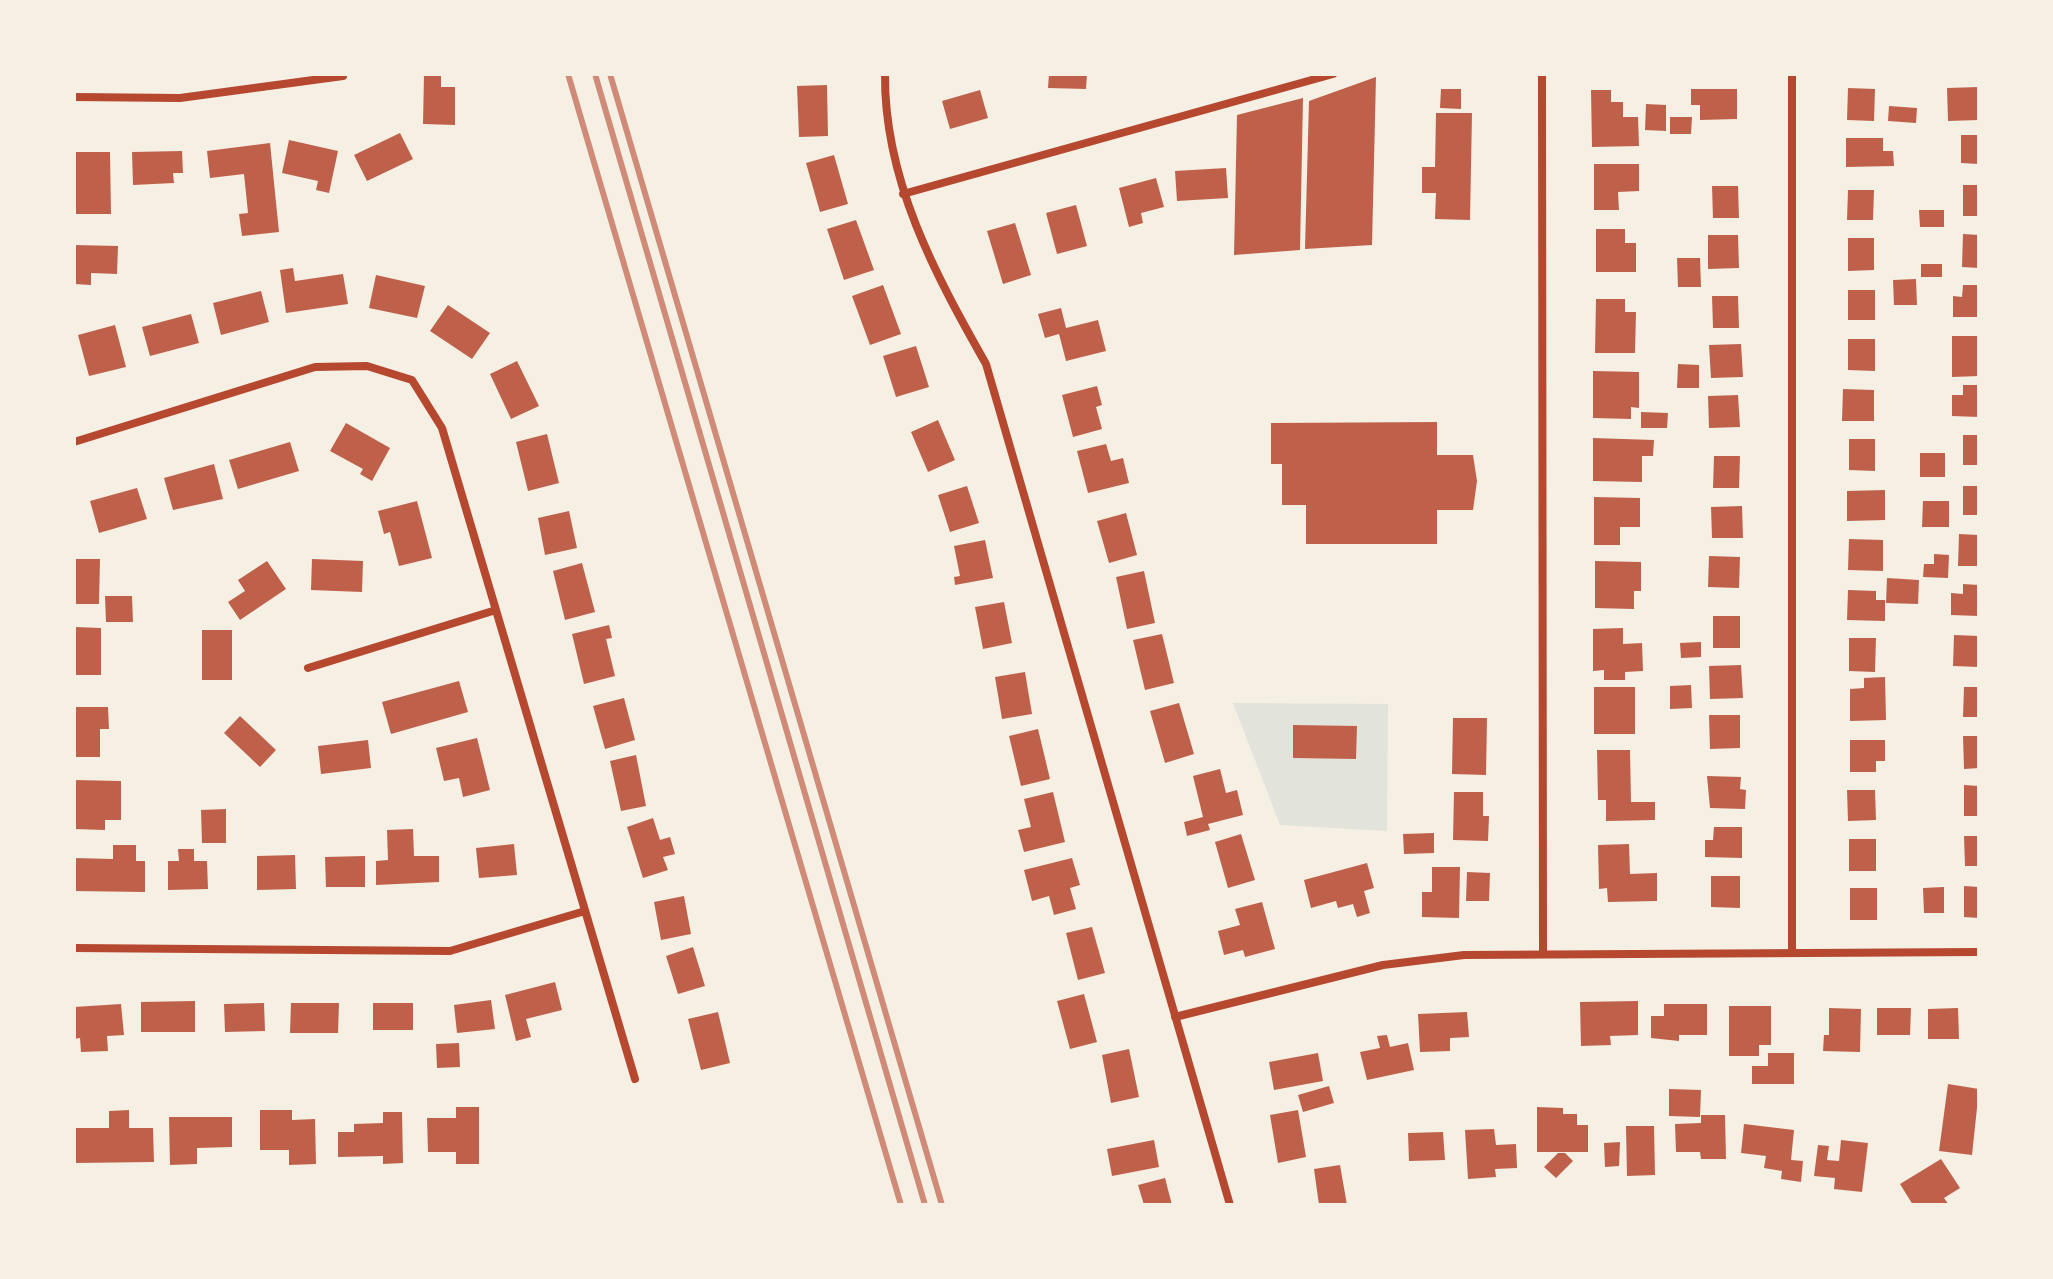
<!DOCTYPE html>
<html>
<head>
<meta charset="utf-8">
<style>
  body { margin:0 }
  #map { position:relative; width:2053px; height:1279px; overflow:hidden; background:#f6efe4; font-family:"Varela Round",sans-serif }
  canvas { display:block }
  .frame { position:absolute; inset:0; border:76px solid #f6efe4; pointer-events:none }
</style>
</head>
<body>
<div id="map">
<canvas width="2053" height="1279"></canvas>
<div class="frame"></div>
</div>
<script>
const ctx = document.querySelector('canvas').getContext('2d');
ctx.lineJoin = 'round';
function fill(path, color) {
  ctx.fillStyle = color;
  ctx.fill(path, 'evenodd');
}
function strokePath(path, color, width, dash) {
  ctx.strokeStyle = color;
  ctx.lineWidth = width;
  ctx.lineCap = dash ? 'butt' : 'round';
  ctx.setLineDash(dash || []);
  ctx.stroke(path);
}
const green = new Path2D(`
  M1233 703 1388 704 1387 831 1280 825Z`);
const building = new Path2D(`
  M1049 74H1087L1086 89 1048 88Z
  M424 75H441V87H455V125L423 124Z
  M1376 77 1372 245 1305 249 1309 101Z
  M827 85 828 136 799 137 797 86Z
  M1979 87V120L1948 121 1947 88Z
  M1848 88 1875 89 1874 121 1847 120Z
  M1441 89H1461V109L1440 108Z
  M1691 89H1737V119L1700 120V105H1691Z
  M980 90 988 118 950 129 942 101Z
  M1591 90H1611V102H1623V117H1638L1639 146 1592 147Z
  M1303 98 1300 250 1234 255 1237 115Z
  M1646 104 1666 105V131L1645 130Z
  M1889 106 1917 108 1916 123 1888 121Z
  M1436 113H1472L1470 220 1435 219 1436 193H1422V167H1435Z
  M1670 117H1692L1691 134H1670Z
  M400 133 413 159 367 181 354 155Z
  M1961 135H1979V164L1961 163Z
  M1846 138H1883V151H1893L1894 166 1846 167Z
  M289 140 338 151 329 193 316 190 318 181 282 173Z
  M270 143 279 232 242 236 239 214 248 213 244 174 210 178 207 151Z
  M182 151 183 173H173L174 183 133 185 132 152Z
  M74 152H110L111 214H74Z
  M834 155 848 204 820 212 806 163Z
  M1594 164H1639V191L1618 192 1619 210H1594Z
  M1226 168 1228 198 1177 201 1175 171Z
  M1156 178 1164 207 1141 213 1143 223 1129 227 1119 188Z
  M1963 185H1979V216H1963Z
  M1712 186H1738L1739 218H1713Z
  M1848 190H1874L1873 220H1847Z
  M1076 205 1087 246 1057 254 1046 213Z
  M1919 210H1944V227H1920Z
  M856 220 874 270 844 280 827 229Z
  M1015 223 1031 275 1003 284 987 231Z
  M1596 229H1625V243H1636V272H1596Z
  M1963 234 1979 235V268L1962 267Z
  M1708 235H1738L1739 268 1708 269Z
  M1848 238H1874V270L1848 271Z
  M74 245 118 246 117 274 91 273V285L74 284Z
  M1677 258H1700L1701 287H1678Z
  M1921 264H1942V277H1921Z
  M293 268 295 281 343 274 348 304 286 313 280 270Z
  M376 275 425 286 417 318 369 308Z
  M1916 279 1917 305H1894L1893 280Z
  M883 285 901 334 870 345 852 296Z
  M1963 285H1979V317H1953V296L1962 297Z
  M1848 290H1875V320H1848Z
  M261 291 269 322 221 335 213 303Z
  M1712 296H1738L1739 328H1713Z
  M1596 299H1625V312H1636L1635 353H1595Z
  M448 305 490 333 472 359 430 331Z
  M1061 308 1066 328 1098 320 1106 351 1066 361 1059 334 1045 338 1038 314Z
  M191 314 199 343 150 356 142 327Z
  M115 325 126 367 89 376 78 335Z
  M1952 336H1979V376L1952 377Z
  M1848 339H1875V371L1848 370Z
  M1741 344 1743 377 1711 378 1709 345Z
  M916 346 929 387 896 397 883 356Z
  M517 361 539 406 511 419 490 374Z
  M1678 364 1699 365V388H1677Z
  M1593 371 1639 372V408L1631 407V419L1593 418Z
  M1963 385H1979V417L1952 416V395H1963Z
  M1097 386 1102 405 1096 407 1102 429 1073 437 1062 395Z
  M1843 389 1874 390V421H1842Z
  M1738 395 1740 427 1709 428 1708 396Z
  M1641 412 1668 413 1667 428H1641Z
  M938 420 955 460 928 472 911 432Z
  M1437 422V455H1473L1477 481 1473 510H1437V544H1306V505H1282V464H1271V423Z
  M346 423 390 448 372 481 360 474 363 469 330 451Z
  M547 434 559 483 528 491 516 442Z
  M1963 435H1979V465H1963Z
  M1593 438 1654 440 1653 456H1642V482L1593 481Z
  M1849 439H1875V471L1849 470Z
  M290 442 299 471 238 489 229 460Z
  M1106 444 1111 461 1123 458 1129 483 1088 493 1077 451Z
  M1920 453H1945V477H1920Z
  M1714 456H1740L1739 488H1713Z
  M214 464 223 499 173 510 164 478Z
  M967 486 979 523 950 532 938 495Z
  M1963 486H1979V515H1963Z
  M137 488 147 519 99 533 90 501Z
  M1885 490V520L1847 521V491Z
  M1594 497 1640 498V527H1620V545H1594Z
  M417 501 432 558 399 566 390 532 384 534 378 511Z
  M1923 501H1949V527H1922Z
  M1742 506 1743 538H1712L1711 507Z
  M569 511 577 548 545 555 538 518Z
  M1126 513 1137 555 1109 563 1097 521Z
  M1959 534 1979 535V566H1958Z
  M1849 539 1883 540V571L1848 570Z
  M985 540 993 578 955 585 954 577 960 576 954 546Z
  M1934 554 1949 555 1948 578 1923 577 1924 564H1934Z
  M1709 556 1740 557 1739 588 1708 587Z
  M74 559H100L99 604H74Z
  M312 559 363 561 362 592 311 590Z
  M267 561 286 589 240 620 228 602 245 591 238 580Z
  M1595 561 1641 562V591H1634V609L1595 608Z
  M582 563 595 612 565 620 553 571Z
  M1144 571 1155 623 1127 629 1116 577Z
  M1887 578 1919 580 1918 604 1886 603Z
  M1963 584 1979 585V616L1951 615V593L1963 594Z
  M1848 590 1876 591V600H1885V621L1847 620Z
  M105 596H132L133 622H106Z
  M1004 602 1012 643 983 649 975 607Z
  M1713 616H1740V648H1713Z
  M609 625 612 638 606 639 615 676 584 684 572 634Z
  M75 627 101 628V675H74Z
  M1623 628V644L1642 643 1643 671 1625 672V680H1604V670L1593 671V629Z
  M202 630H232V680H202Z
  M1162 634 1174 683 1145 690 1133 640Z
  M1954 635 1979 636V667L1953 666Z
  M1849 638H1876L1875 672 1849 671Z
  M1701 642V657L1681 658 1680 643Z
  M1741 665 1743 698 1710 699 1709 666Z
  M1025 672 1032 714 1002 719 995 677Z
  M1885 677 1886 720 1850 721V689L1864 688V678Z
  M459 681 468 712 391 734 382 702Z
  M1691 685 1692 708 1670 709V686Z
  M1594 687H1635V734H1594Z
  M1964 687H1979V717H1963Z
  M624 698 635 740 605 749 593 706Z
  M1179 703 1194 754 1165 763 1150 711Z
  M74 707H108L109 729H100V757H74Z
  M1709 715H1740V748L1710 749Z
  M240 716 276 750 260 767 224 733Z
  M1453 718H1487L1486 775 1452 774Z
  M1293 725 1357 726 1356 759 1293 758Z
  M1038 729 1050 779 1021 786 1009 736Z
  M1963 736H1979V768L1964 769Z
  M477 738 490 790 463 797 459 778 444 781 436 748Z
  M368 740 371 768 321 774 318 746Z
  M1850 740H1885V761H1876V772H1850Z
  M1597 750H1630L1631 802H1655V820L1606 821V800H1598Z
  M636 755 646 806 621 811 610 761Z
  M1220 769 1226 793 1237 790 1243 815 1208 824 1210 830 1187 836 1184 822 1203 817 1193 776Z
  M1707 776 1741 777 1740 789 1746 790 1745 809 1710 808Z
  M74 780 121 781V820H105V830L74 829Z
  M1964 785 1979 786V816H1964Z
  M1847 790H1875L1876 820 1848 821Z
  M1053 792 1065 842 1024 852 1018 830 1031 827 1024 799Z
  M1454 792H1483V816H1489L1488 841 1453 840Z
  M226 809V843H202L201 810Z
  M653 818 660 840 670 837 675 854 663 857 668 870 643 878 627 827Z
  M1714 827H1742V858L1705 857V840H1713Z
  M413 829 414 856H439V882L376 885V861L388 860 387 830Z
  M1434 833V853L1404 854 1403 834Z
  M1241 834 1255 880 1228 888 1215 842Z
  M1964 836H1979V866H1965Z
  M1849 839H1876V871H1849Z
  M514 844 517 875 479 878 476 848Z
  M1629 844 1630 874 1657 873V901L1608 902 1607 888 1599 889 1598 845Z
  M113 845H136V861H145V892L74 891V858L113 859Z
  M178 849H194V861H207L208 889 168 890V861H179Z
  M295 855 296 889 257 890V856Z
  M365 856V887H326L325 857Z
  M1072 858 1080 885 1070 888 1076 909 1054 915 1049 896 1032 901 1024 870Z
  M1367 863 1374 888 1364 891 1370 913 1357 917 1353 904 1338 908 1336 901 1311 908 1304 880Z
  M1432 867H1460L1459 918 1422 917V892H1432Z
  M1467 872 1490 873 1489 901H1466Z
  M1711 876H1740V908L1711 907Z
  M1964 886 1979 887V918L1964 917Z
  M1944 887V913H1924L1923 888Z
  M1850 888H1877V920H1850Z
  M684 896 691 934 661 940 654 902Z
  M1262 902 1275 949 1245 957 1243 950 1224 955 1218 931 1240 925 1235 909Z
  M1092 927 1105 973 1078 980 1066 933Z
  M693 947 705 986 678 994 666 956Z
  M555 982 562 1010 526 1019 531 1037 516 1041 505 995Z
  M1084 994 1097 1042 1070 1049 1057 1001Z
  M491 1000 495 1029 457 1033 454 1005Z
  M195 1001V1032H141V1002Z
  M1638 1001V1035L1610 1036 1611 1045 1581 1046 1580 1002Z
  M264 1003 265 1031 225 1032 224 1004Z
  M291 1003H339L338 1033H290Z
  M373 1003H413V1030H373Z
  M121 1004 124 1035 107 1036 108 1051 81 1052 80 1038 74 1039V1007Z
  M1664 1004H1707V1035H1679V1041L1651 1038V1016H1664Z
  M1729 1006H1771V1045H1759V1056H1729Z
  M1829 1008 1861 1009 1860 1052 1823 1051 1824 1035H1829Z
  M1877 1008H1911L1910 1035H1877Z
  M1958 1008 1959 1039H1928V1009Z
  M718 1012 730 1063 701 1070 688 1019Z
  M1467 1012 1469 1037 1450 1038V1051L1420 1052 1418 1014Z
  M1387 1035 1390 1047 1408 1043 1414 1070 1367 1080 1360 1052 1380 1048 1377 1036Z
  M459 1043 460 1067 437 1068 436 1044Z
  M1129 1049 1139 1097 1111 1103 1102 1055Z
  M1318 1053 1323 1081 1274 1090 1269 1062Z
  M1768 1053H1794V1084H1752V1066H1768Z
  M1948 1084 1979 1089 1972 1155 1939 1151Z
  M1329 1086 1334 1103 1303 1112 1298 1095Z
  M1669 1089 1701 1090 1700 1117 1669 1116Z
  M456 1107H479V1164H456V1152H428L427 1118H456Z
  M1537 1107 1563 1108V1114H1577V1125H1588V1152H1537Z
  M129 1110V1128H153L154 1162 74 1163V1128H109V1111Z
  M260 1110H292V1120L315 1119 316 1164 289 1165V1150H260Z
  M1298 1110 1306 1157 1278 1163 1270 1115Z
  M383 1112H402L403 1163 383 1164V1156L338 1157V1132H354V1124L383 1123Z
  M1701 1115H1725L1726 1159H1701L1700 1152H1676L1675 1124 1701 1123Z
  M169 1117H232V1147L197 1148V1164L170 1165Z
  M1744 1124 1794 1130 1791 1160 1803 1161 1801 1182 1781 1179 1782 1171 1764 1168 1766 1156 1741 1153Z
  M1626 1126H1654L1655 1175 1627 1176Z
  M1494 1129 1496 1145 1516 1144 1517 1168 1495 1169 1496 1177 1468 1179 1465 1130Z
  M1443 1132 1445 1160 1409 1161 1408 1133Z
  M1154 1140 1159 1167 1112 1176 1107 1149Z
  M1841 1140 1868 1143 1862 1192 1834 1189 1835 1178 1814 1176 1818 1145 1829 1146 1827 1160 1839 1161Z
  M1620 1142 1619 1166 1605 1167 1604 1143Z
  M1558 1153H1565L1573 1161 1556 1178 1544 1167Z
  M1941 1159 1960 1188 1944 1198 1949 1205H1913L1900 1184Z
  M1340 1165 1347 1205H1319L1314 1169Z
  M1165 1178 1172 1205H1144L1138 1185Z`);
const minor = new Path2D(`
  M885 74C884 180 935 274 986 364L1230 1205
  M1542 74 1543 954
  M1792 74V953
  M74 97 180 98 343 76
  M903 194 1333 74
  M74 442 315 367 367 366 412 380 442 428 635 1079
  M308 668 496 610
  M74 948 450 951 585 911
  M1175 1017 1383 965 1464 955 1979 952`);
const rail = new Path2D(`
  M568 74 901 1205
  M595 74 925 1205
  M610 74 942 1205`);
fill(green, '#e2e4dc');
fill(building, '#bf614a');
strokePath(minor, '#b5482f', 8);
strokePath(rail, '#cf8b77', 6);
</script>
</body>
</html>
